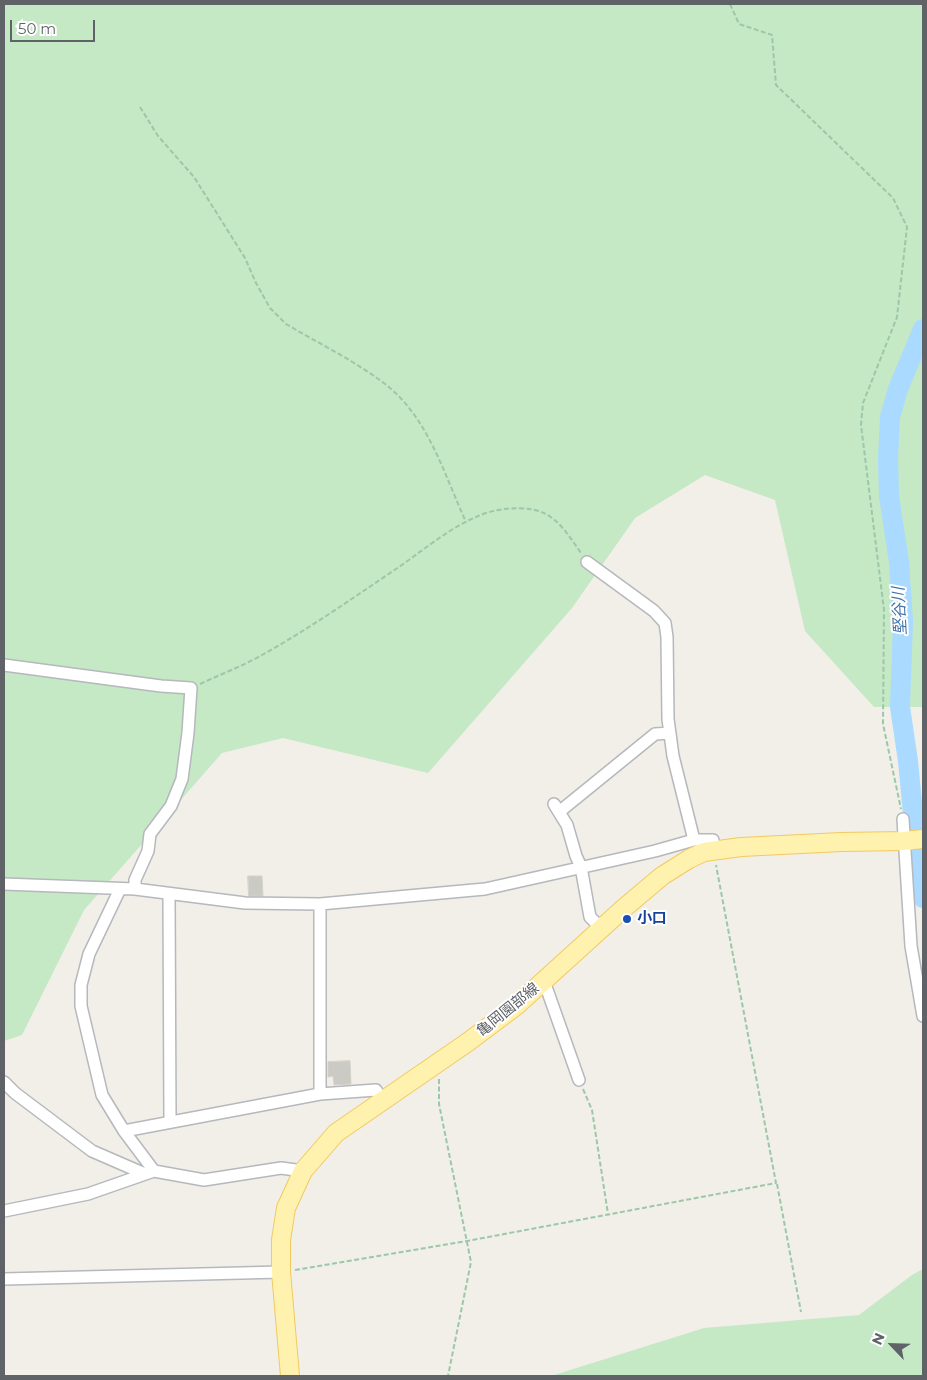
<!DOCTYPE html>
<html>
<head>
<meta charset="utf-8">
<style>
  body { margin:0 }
  #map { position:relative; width:927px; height:1380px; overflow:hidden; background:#f1efe8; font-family:Montserrat,sans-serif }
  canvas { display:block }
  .frame { position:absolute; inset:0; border:5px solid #5f6368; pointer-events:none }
  .north { position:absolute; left:867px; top:1320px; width:50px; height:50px; -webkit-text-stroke:4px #fff; paint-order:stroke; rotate:294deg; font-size:14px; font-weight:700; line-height:20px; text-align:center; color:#5f6368 }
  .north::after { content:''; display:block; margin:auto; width:18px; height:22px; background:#5f6368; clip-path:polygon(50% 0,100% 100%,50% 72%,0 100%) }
  .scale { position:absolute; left:10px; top:20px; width:85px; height:22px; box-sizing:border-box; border:2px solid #5f6368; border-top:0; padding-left:6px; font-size:15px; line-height:18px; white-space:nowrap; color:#5f6368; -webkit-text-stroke:4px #fff; paint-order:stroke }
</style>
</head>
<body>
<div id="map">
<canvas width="927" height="1380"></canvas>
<div class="frame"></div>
<div class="north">N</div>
<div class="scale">50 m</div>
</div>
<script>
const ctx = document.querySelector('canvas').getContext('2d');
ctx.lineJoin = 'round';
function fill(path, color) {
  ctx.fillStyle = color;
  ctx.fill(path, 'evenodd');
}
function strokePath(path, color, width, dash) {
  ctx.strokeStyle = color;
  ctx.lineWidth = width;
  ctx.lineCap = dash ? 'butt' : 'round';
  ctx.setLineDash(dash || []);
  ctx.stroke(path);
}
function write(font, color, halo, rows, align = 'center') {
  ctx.font = font + ' Montserrat,"Noto Sans JP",sans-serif';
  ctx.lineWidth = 4;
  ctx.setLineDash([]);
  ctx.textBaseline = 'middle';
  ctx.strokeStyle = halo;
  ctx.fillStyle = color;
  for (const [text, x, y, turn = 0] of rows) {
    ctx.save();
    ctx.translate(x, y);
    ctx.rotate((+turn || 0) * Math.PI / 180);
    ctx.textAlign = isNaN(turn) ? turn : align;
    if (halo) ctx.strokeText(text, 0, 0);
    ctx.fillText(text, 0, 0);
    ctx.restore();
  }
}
const green = new Path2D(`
  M4 4H923V707H874L805 631 775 500 705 475 635 518 572 608 428 773 283 738 222 753 84 910 22 1035 4 1041Z
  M923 1269V1376H551L704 1328 859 1315 912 1275Z`);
const river = new Path2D(`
  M923 329 898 389 890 417 888 459 889 496 899 562 903 621 900 707 908 761 916 845 923 898`);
const building = new Path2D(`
  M248 876H262L263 896H249Z
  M350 1061 351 1084 334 1085 333 1076 328 1077V1062Z`);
const path = new Path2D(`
  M730 4 739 24 772 35 776 85 893 198 907 227 897 317 863 403 861 425 884 610 883 724 901 809
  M140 107 158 136 194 177 245 258 256 283 270 308 286 324C318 343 361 364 390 388 429 421 445 476 466 522
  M923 562V564
  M200 684C221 674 243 666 262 655 307 630 350 600 393 571 420 553 446 530 476 517 493 509 516 506 535 510 557 515 569 536 581 553
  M439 1079V1104L471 1262 448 1376
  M583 1089 592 1110 608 1214
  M777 1184 801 1312
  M295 1270 467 1241 776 1183 716 865`);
const street = new Path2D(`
  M587 562 654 611 665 623 667 637 668 719 673 756 694 840
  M4 665 161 686 191 688 188 733 182 779 171 806 150 834 148 851 135 880V889
  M554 804 567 825 576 856 581 867 590 917 602 929
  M559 812 655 734 670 733
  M903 819 911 946 923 1016
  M4 884 135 889 245 903 320 904 485 889 655 851 694 840H713V850
  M120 889 89 954 81 985V1006L102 1095 124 1131 154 1171
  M169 894 170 1122
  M544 981 579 1080
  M4 1082 15 1093 92 1151 145 1174
  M320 1094V904
  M124 1131 320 1094 376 1090 383 1101
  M4 1211 88 1194 154 1171 204 1180 281 1168 303 1171
  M4 1279 281 1272`);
const primary = new Path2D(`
  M290 1376 281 1272V1240L286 1208 303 1171 336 1133 468 1042 516 1006 624 908 662 876 689 859 704 852 741 847 841 842 904 841 923 839`);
const markers = [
  [627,919,5,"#1a4fb4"]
];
const transitNames = [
  ["小口",637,919]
];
const streetNames = [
  ["亀岡園部線",508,1010,-39]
];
const waterNames = [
  ["堅谷川",900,611,-93]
];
fill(green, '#c5e8c5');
strokePath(river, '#aadaff', 20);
fill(building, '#cccac5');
strokePath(building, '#d6d1c6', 1);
strokePath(street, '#b5b8bc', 14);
strokePath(primary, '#f2c960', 20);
strokePath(path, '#9cc7a9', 2, [5, 2.5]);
strokePath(street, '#fff', 11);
strokePath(primary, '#fff2af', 18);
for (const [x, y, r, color] of markers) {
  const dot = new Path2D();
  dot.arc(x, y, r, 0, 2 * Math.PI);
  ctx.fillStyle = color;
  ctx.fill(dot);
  strokePath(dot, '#fff', 2);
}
write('bold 15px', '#164399', '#fff', transitNames, 'left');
write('15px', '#5f6368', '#fff', streetNames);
write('italic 16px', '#4174aa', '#fff', waterNames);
</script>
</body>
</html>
